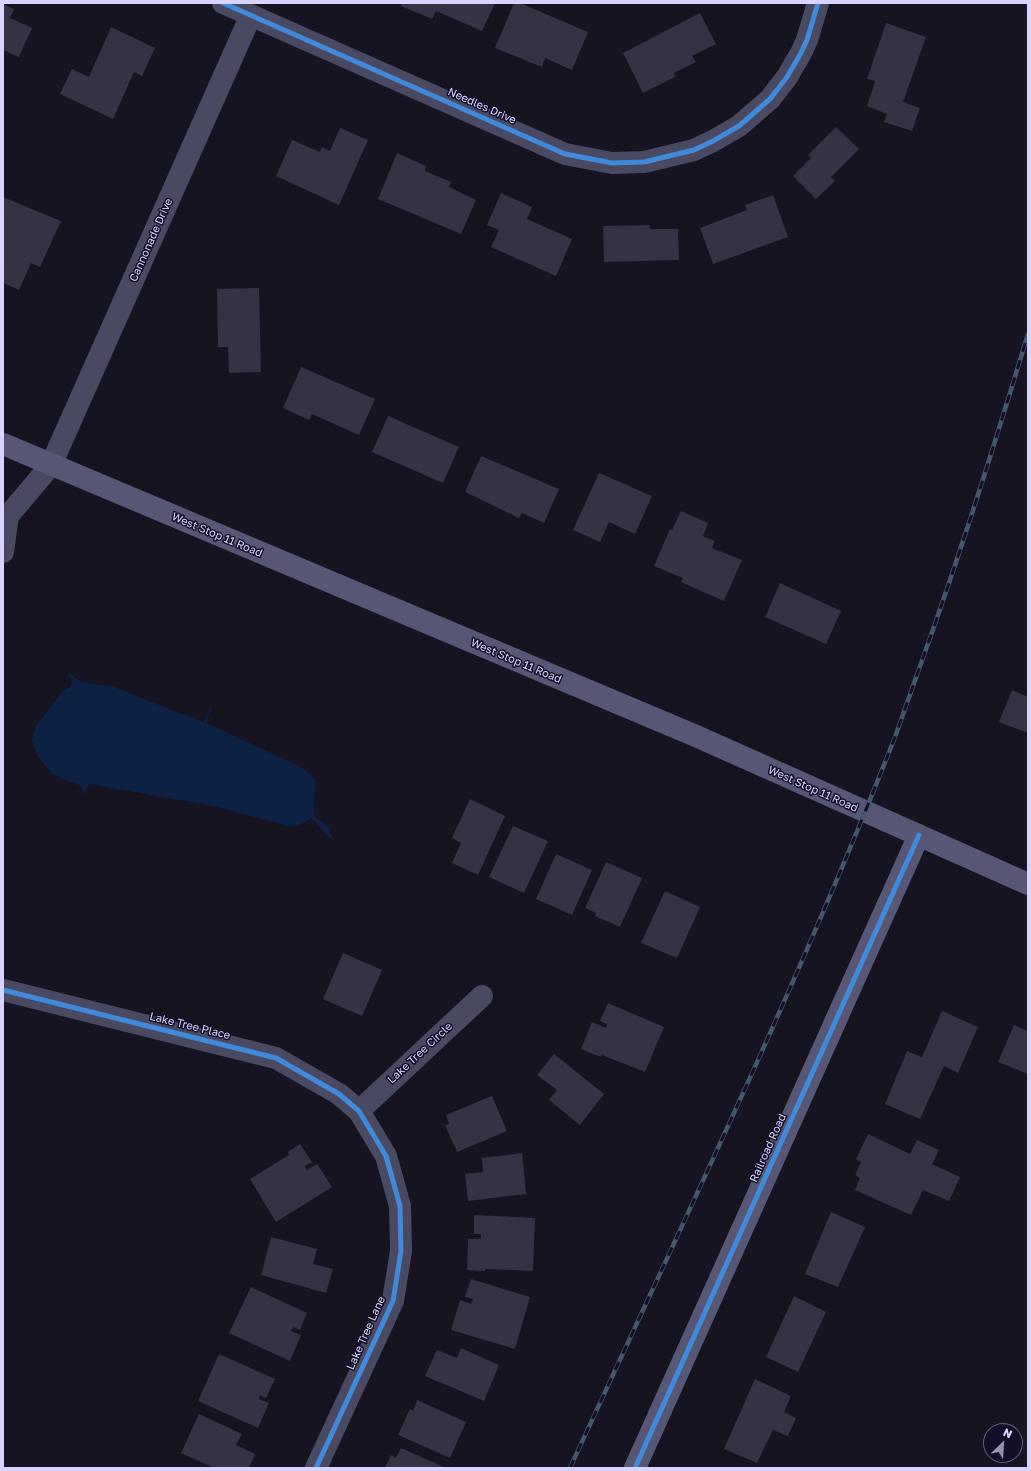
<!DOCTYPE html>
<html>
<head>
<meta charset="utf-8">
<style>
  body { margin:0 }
  #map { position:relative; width:1031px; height:1471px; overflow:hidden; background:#161421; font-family:"Golos Text",sans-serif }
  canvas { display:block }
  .frame { position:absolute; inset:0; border:4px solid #d9d4ff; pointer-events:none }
  .north { position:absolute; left:983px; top:1423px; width:40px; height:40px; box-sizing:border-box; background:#130f26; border:1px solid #625e7d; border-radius:50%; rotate:25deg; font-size:11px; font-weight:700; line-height:16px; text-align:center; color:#d9d4ff }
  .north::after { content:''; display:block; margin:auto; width:14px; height:18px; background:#9591b1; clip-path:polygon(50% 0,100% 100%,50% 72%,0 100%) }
</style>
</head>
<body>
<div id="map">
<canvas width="1031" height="1471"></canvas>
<div class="frame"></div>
<div class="north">N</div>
</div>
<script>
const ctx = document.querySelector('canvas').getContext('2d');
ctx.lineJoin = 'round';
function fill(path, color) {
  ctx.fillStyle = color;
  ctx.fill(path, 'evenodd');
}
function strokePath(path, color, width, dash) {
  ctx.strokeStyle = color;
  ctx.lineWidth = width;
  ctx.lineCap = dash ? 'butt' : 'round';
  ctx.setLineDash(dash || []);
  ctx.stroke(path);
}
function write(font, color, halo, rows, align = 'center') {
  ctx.font = font + ' "Golos Text",sans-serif';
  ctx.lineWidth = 3;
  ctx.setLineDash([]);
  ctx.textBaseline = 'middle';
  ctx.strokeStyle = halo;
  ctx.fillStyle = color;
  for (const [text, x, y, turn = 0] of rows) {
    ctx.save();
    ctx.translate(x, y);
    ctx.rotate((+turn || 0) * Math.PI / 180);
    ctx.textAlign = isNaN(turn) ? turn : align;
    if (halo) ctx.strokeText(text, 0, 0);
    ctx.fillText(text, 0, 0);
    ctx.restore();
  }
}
const water = new Path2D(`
  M67 672 81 682 112 686 189 717C194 717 198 721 204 722L211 707 212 708 206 723 303 768 315 779 314 813 317 819 327 825 332 837 330 838 312 818C304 823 299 826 289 826L213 806 89 784 84 796 81 786 52 774 38 757 32 740 36 726 63 691 70 687 72 682Z`);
const building = new Path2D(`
  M402 3H495L482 31 436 11 432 19 401 6Z
  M514 3H520L588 32 572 70 545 58 542 67 495 48Z
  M3 4 14 9 10 18 32 28 19 57 3 50Z
  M700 13 716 44 692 56 696 62 674 73 675 77 643 93 623 53Z
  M886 23 926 37 903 102 920 108 912 131 884 122 887 114 867 106 875 81 867 79Z
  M111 27 155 48 142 76 134 72 113 119 60 94 72 69 89 77Z
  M836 127 859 149 831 177 835 181 816 199 793 176 811 158 808 155Z
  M340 128 368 140 339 205 276 176 292 140 320 152 322 147 330 151Z
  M397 153 426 166 425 171 451 182 449 187 476 200 461 234 378 199Z
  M501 193 532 207 527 219 572 239 556 276 491 247 499 230 487 225Z
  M773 195 788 237 713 264 700 228 747 210 745 205Z
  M3 197 61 221 40 267 31 263 19 290 3 283Z
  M650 225V229H678L679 260 604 262 603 226Z
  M259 288 261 372 229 373 228 347H218L217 289Z
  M301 367 375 399 359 435 312 414 309 420 283 408Z
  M388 416 459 447 443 483 372 452Z
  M481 456 559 489 544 523 522 513 519 518 465 492Z
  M599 473 652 496 635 534 609 522 600 542 573 530Z
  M681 511 708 523 703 536 715 541 712 548 742 560 724 601 681 582 683 578 654 566 670 529 672 530Z
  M780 583 841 611 826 644 765 617Z
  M1012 690 1028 697V733L999 722Z
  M470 799 505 816 478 875 452 863 461 843 452 838Z
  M513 826 548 841 524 893 489 877Z
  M556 854 592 870 572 915 536 899Z
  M606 862 642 878 620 927 595 916 596 913 585 908Z
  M665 891 700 907 677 958 641 943Z
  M343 953 382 970 362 1016 323 999Z
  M608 1003 664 1027 645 1072 602 1055 601 1057 581 1049 592 1022 606 1028 607 1024 600 1021Z
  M942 1011 978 1027 958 1073 944 1066 920 1119 885 1104 907 1051 922 1057Z
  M1014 1025 1028 1031V1074L998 1062Z
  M554 1054 604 1094 580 1125 549 1100 557 1090 537 1075Z
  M492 1096 507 1131 457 1152 445 1125 449 1124 446 1115Z
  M868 1134 910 1154 917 1140 939 1150 932 1164 960 1177 949 1201 923 1190 911 1215 855 1190 860 1178 855 1175 861 1162 856 1159Z
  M300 1144 312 1162 305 1166 307 1170 317 1164 332 1187 276 1222 250 1179 289 1155 288 1152Z
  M522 1153 526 1194 468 1201 465 1174 483 1172 482 1158Z
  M831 1212 865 1227 838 1287 805 1274Z
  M474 1215 535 1218 533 1271 485 1269V1271L467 1270 468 1239H481V1234H474Z
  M271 1237 317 1249 313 1264 333 1269 326 1293 261 1275Z
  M471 1279 530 1297 515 1349 451 1330 460 1300 471 1304 473 1299 465 1297Z
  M251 1287 307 1313 300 1330 293 1327 291 1331 301 1335 290 1361 229 1333Z
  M794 1296 826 1312 798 1372 766 1357Z
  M461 1348 499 1365 484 1401 425 1376 437 1350 457 1358Z
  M219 1354 275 1379 266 1398 260 1395 259 1399 269 1403 258 1428 198 1401Z
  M755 1379 791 1396 784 1412 796 1418 788 1436 773 1430 757 1463 724 1449Z
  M417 1400 466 1422 450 1458 398 1435 410 1409 413 1411Z
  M199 1414 242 1434 236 1445 255 1454 249 1468H214L181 1453Z
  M401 1448 446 1468H385L391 1455 396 1458Z`);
const street = new Path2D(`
  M223 3 565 154 612 163 644 162 694 150 713 141 739 126 770 99 787 77 801 53 807 40 818 3
  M3 522 51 465 251 15
  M3 552 8 515
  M3 990 276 1058 339 1094 359 1111 386 1156 400 1206 401 1251 393 1301 316 1468
  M359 1111 482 996`);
const secondary = new Path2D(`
  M3 444 696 736 1028 884
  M635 1468 919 835`);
const rail = new Path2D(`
  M570 1468C681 1226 798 985 895 737 909 698 922 660 936 621 969 526 999 430 1028 334`);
const cycleway = new Path2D(`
  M223 3 565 154 612 163 644 162 694 150 713 141 739 126 770 99 787 77 801 53 807 40 818 3
  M3 990 276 1058 339 1094 359 1111 386 1156 400 1206 401 1251 393 1301 316 1468
  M635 1468 919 835`);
const streetNames = [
  ["Needles Drive",482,106,24],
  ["Cannonade Drive",151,240,-66],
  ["West Stop 11 Road",217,535,23],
  ["West Stop 11 Road",516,661,23],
  ["West Stop 11 Road",813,789,24],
  ["Lake Tree Place",190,1026,14],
  ["Lake Tree Circle",420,1053,-43],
  ["Railroad Road",768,1148,-66],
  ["Lake Tree Lane",366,1333,-66]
];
fill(water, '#0d2144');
fill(building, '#343243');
strokePath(street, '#4a4962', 22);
strokePath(secondary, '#575674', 22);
strokePath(rail, '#43596b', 4.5);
strokePath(rail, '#130f26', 3, [9]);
strokePath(cycleway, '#408adc', 5);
write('11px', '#d9d4ff', '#130f26', streetNames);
</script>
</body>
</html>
